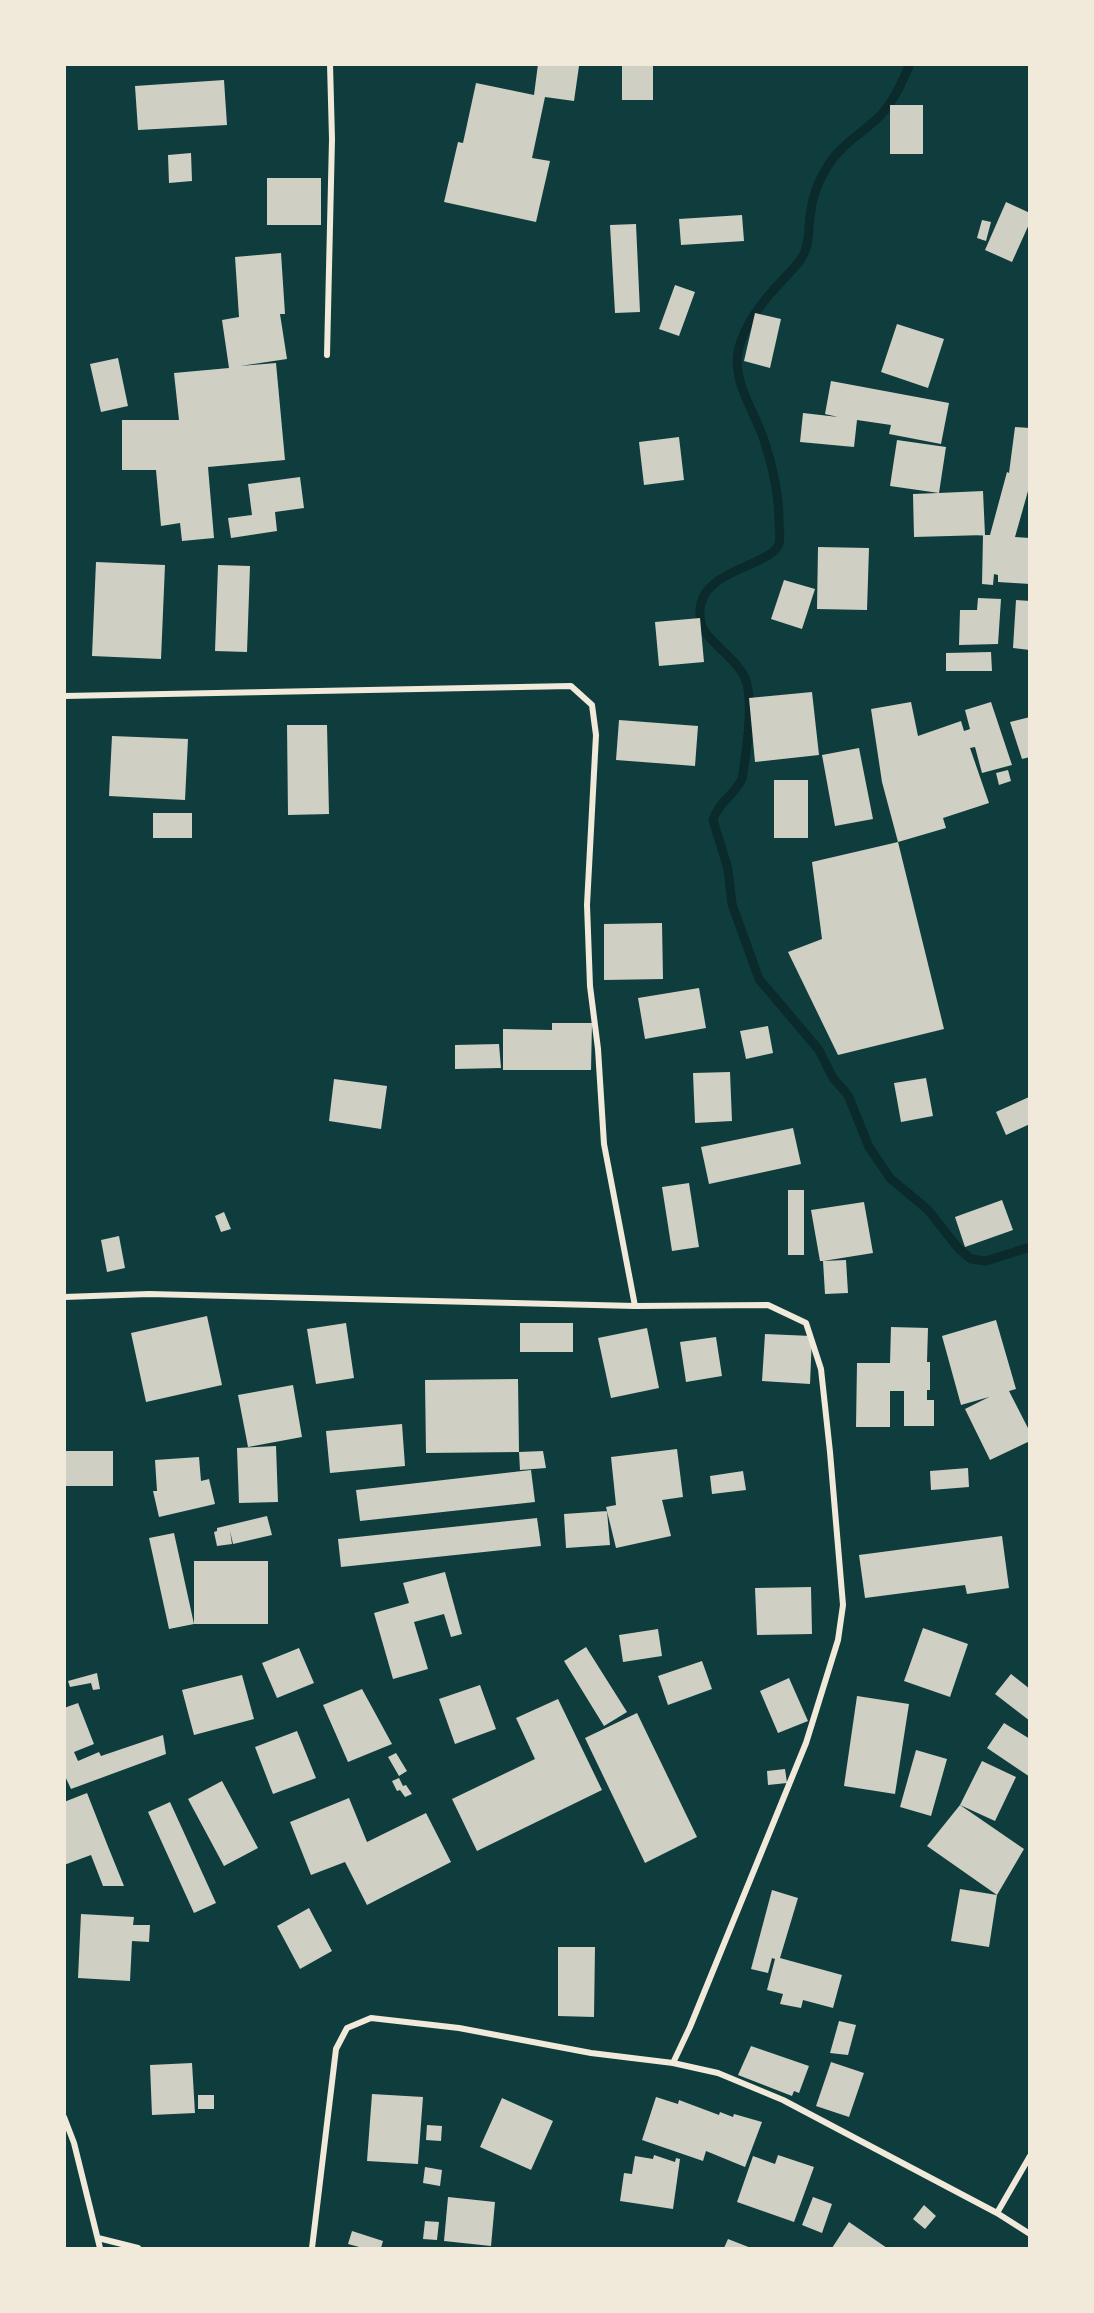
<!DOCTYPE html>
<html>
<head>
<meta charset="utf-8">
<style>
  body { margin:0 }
  #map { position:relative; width:1094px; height:2313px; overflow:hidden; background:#0f3d3e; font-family:Montserrat,sans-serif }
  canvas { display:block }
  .frame { position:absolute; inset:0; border:66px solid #f1e9da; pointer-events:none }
</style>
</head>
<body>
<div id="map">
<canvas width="1094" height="2313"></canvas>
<div class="frame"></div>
</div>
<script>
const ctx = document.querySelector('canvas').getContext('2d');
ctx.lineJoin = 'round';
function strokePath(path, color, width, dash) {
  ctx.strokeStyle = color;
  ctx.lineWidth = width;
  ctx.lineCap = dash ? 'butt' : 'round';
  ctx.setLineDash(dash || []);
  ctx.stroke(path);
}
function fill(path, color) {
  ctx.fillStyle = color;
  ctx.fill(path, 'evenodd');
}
const stream = new Path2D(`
  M910 64C902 82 894 101 881 115 862 134 839 145 826 169 817 183 812 199 810 216 808 232 810 245 801 259 795 268 787 275 780 283 764 299 742 328 738 352 733 382 753 409 763 437 772 464 779 493 779 521 779 528 781 537 779 544 770 569 682 570 703 629 714 646 733 657 743 674 756 695 746 755 742 779 734 795 718 803 713 820L728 869 732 904 759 979 819 1050 833 1078 848 1095 869 1147 890 1178 928 1210 959 1249 971 1259 986 1261 1030 1247`);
const building = new Path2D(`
  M538 64 579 66 574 101 545 97 532 158 550 161 536 222 444 202 458 142 463 143 476 83 534 95Z
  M622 64H653V100H622Z
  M224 80 227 125 138 130 135 86Z
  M890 105H923V154H890Z
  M191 153 192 181 169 183 168 155Z
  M267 178H321V225H267Z
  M1006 202 1030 213V222L1012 262 985 250Z
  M742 215 744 241 681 245 679 219Z
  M982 220 991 222 986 241 977 238Z
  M636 224 640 312 615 313 610 225Z
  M281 253 285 314H280L287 359 240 366 276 363 285 460 208 467 214 538 182 541 180 523 161 526 156 470H122V420H179L174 373 229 368 222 320 239 317 235 257Z
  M675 285 695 292 679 336 659 329Z
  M755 313 781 319 770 368 744 361Z
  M897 324 944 339 928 388 881 372Z
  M118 358 128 406 101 412 90 364Z
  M831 381 949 403 941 444 889 434 891 425 857 420 854 447 800 442 803 413 838 417 825 414Z
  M1015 427 1030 428V484L1015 537 1030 538V584L998 582V575L994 574 993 585 982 584 983 535H990L1007 472 1009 473Z
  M679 437 684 480 644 485 639 442Z
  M897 440 946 447 939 493 983 491 985 535 914 537 913 494 939 493 890 486Z
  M300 477 304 508 275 512 277 531 231 538 228 518 252 515 248 484Z
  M818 547 869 548 867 610 817 609Z
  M96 562 165 565 161 659 92 656Z
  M218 565 250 566 247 652 215 651Z
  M784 580 815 589 802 629 771 619Z
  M978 598 1001 599 998 644 959 645 960 610H977Z
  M1016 600 1030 601V650L1013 648Z
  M700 618 704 662 659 666 655 622Z
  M991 652 992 671H946V653Z
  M812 692 819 755 755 762 749 698Z
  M911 702 918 736 961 721 964 731 970 729 965 710 991 702 1012 765 982 773 975 747 970 748 989 803 943 818 946 828 898 842 944 1029 838 1055 788 952 822 939 812 862 898 842 882 782 871 709Z
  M1030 717V757L1022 759 1010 722Z
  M619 720 698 726 695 766 616 760Z
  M287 725H327L329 814 288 815Z
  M112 736 188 739 185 800 109 796Z
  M859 748 873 819 835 826 822 755Z
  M1008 770 1011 781 999 785 996 773Z
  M774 780H808V838H774Z
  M153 813H192V838H153Z
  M662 923 663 979 604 980V924Z
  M699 988 706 1028 645 1039 638 998Z
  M552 1023H592L591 1070H503V1029L552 1030Z
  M768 1026 773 1053 746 1059 740 1031Z
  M499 1044 501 1068 455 1069V1045Z
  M730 1072 732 1121 695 1123 693 1073Z
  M926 1078 933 1116 901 1122 894 1083Z
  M334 1079 387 1086 381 1129 329 1121Z
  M1029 1097 1030 1124 1006 1135 996 1112Z
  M793 1128 801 1164 709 1184 701 1147Z
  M689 1183 699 1247 672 1251 662 1187Z
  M788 1190H804V1255H788Z
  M1002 1200 1013 1230 965 1247 955 1217Z
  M864 1202 873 1253 823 1261 846 1260 848 1293 825 1294 823 1261H820L811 1210Z
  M224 1212 231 1229 221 1232 215 1216Z
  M119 1236 125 1268 107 1272 101 1240Z
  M207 1316 222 1385 146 1402 131 1333Z
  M996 1320 1016 1389 1009 1391 1030 1432V1441L990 1460 965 1409 989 1397 961 1405 942 1336Z
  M346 1323 354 1378 316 1384 307 1329Z
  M520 1323H573V1352H520Z
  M891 1327 928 1328 927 1362H930V1390H927V1400H934V1426H904V1391H890V1427H856L857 1363H890Z
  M647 1328 659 1388 611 1398 598 1338Z
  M765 1334 812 1336 810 1384 762 1381Z
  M716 1337 722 1376 686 1382 680 1342Z
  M518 1379 519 1452 543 1451 546 1468 520 1470 519 1452 426 1453 425 1380Z
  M293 1385 302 1437 248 1447 238 1395Z
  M402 1424 405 1466 330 1473 326 1431Z
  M276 1446 278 1502 239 1503 237 1448Z
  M677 1449 683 1497 662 1500 671 1536 616 1548 606 1507 616 1505 611 1457Z
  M64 1451H113V1486H64Z
  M199 1457 201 1481 209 1479 215 1504 159 1517 153 1491H157L155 1460Z
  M968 1468 969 1487 931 1490 930 1471Z
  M531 1470 535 1502 360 1521 356 1490Z
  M743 1471 746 1490 712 1494 710 1476Z
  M607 1511 610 1545 566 1548 564 1514Z
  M267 1516 272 1535 233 1544 230 1531 232 1544 217 1546 214 1532 217 1531V1528Z
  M537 1518 541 1546 341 1567 338 1539Z
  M174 1533 194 1624 169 1629 149 1538Z
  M1002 1536 1009 1588 967 1594 965 1585 865 1598 859 1555Z
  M194 1561H268V1624H194Z
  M445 1572 462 1634 451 1637 444 1614 414 1622 428 1669 393 1679 374 1613 409 1603 403 1583Z
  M811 1587 812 1634 757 1635 755 1588Z
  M923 1628 968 1644 950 1697 904 1681Z
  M658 1629 662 1656 623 1662 619 1635Z
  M586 1647 627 1712 604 1726 564 1661Z
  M299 1648 314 1683 277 1698 262 1663Z
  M702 1661 712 1689 668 1705 658 1676Z
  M97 1673 100 1689 93 1690 91 1683 70 1687 68 1681Z
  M1011 1674 1030 1689V1721L995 1694Z
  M242 1675 254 1719 194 1735 182 1690Z
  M789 1678 808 1721 778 1733 760 1691Z
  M480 1685 496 1729 455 1744 439 1699Z
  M362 1689 392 1744 348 1762 323 1705Z
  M857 1696 909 1704 895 1794 844 1786Z
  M558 1699 602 1790 477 1851 452 1799 535 1759 516 1718Z
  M78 1703 94 1744 74 1752 78 1761 99 1752 101 1756 163 1735 166 1754 71 1789 64 1774V1708Z
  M637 1713 697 1837 645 1863 585 1738Z
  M1004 1723 1030 1739V1777L987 1748Z
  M297 1731 316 1778 273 1794 255 1747Z
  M916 1750 947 1759 931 1816 900 1807Z
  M396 1753 407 1771 399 1776 388 1757Z
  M982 1761 1016 1777 995 1821 960 1805Z
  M785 1769 787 1783 768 1785 767 1771Z
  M399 1778 403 1786 406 1785 412 1794 405 1797 400 1790 397 1791 392 1781Z
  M222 1781 258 1848 224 1866 188 1799Z
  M87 1793 107 1844 124 1886H103L91 1855 64 1865V1802Z
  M349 1798 367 1842 426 1813 451 1862 367 1905 345 1862 311 1875 290 1822Z
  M170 1802 216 1903 194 1913 148 1812Z
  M960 1805 1024 1849 997 1895 927 1846Z
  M960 1889 997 1895 989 1947 951 1941Z
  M772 1890 798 1898 780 1958 842 1975 833 2008 803 2000 801 2008 780 2004 783 1994 767 1990 775 1959 772 1958 768 1973 751 1969Z
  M309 1908 332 1951 300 1969 277 1926Z
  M81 1914 134 1917 133 1925H150L149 1942 132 1941 130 1981 78 1978Z
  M558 1947H595L594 2017 558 2016Z
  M839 2021 856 2025 848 2055 830 2053Z
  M751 2046 809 2066 799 2093 794 2091 792 2096 738 2075Z
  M831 2062 864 2073 849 2117 816 2106Z
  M192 2063 195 2113 152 2115 150 2065Z
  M372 2094 423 2097 418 2164 367 2161Z
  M198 2095H214V2109H198Z
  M656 2097 678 2104 679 2100 719 2115 720 2112 733 2117 734 2114 762 2122 745 2167 706 2151 703 2161 642 2140Z
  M502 2098 553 2121 531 2170 480 2147Z
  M427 2125 442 2126 441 2141 426 2140Z
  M654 2155 675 2162 676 2158 680 2159 673 2209 620 2201 624 2173 632 2174 635 2156 653 2159Z
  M778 2155 814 2167 794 2222 737 2202 753 2156 775 2164Z
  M425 2167 442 2170 440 2186 423 2183Z
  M448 2197 495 2202 491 2246 444 2241Z
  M813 2197 832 2204 822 2233 802 2225Z
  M924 2205 936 2216 925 2229 913 2219Z
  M425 2221 439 2222 437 2240 423 2239Z
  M849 2222 887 2248H832Z
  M352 2231 383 2241 381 2248H363L348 2244Z
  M728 2239 751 2248H724Z`);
const minor = new Path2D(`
  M327 355 332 139 330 64
  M64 696 571 686 592 705 596 735 587 905 590 986 598 1049 604 1144 635 1306
  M64 1297 149 1294 635 1306 768 1305 806 1323 821 1369 830 1452 843 1605 838 1640 806 1743 690 2027 673 2063
  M64 2117 74 2143 100 2248
  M997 2213 1030 2156
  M98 2238 138 2248
  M312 2248 336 2049 347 2028 371 2018 459 2028 591 2053 673 2063 718 2073 783 2100 997 2213 1030 2234`);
strokePath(stream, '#0a2a2b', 9);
fill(building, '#cfcfc3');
strokePath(minor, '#f1e9da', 6);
</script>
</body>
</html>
